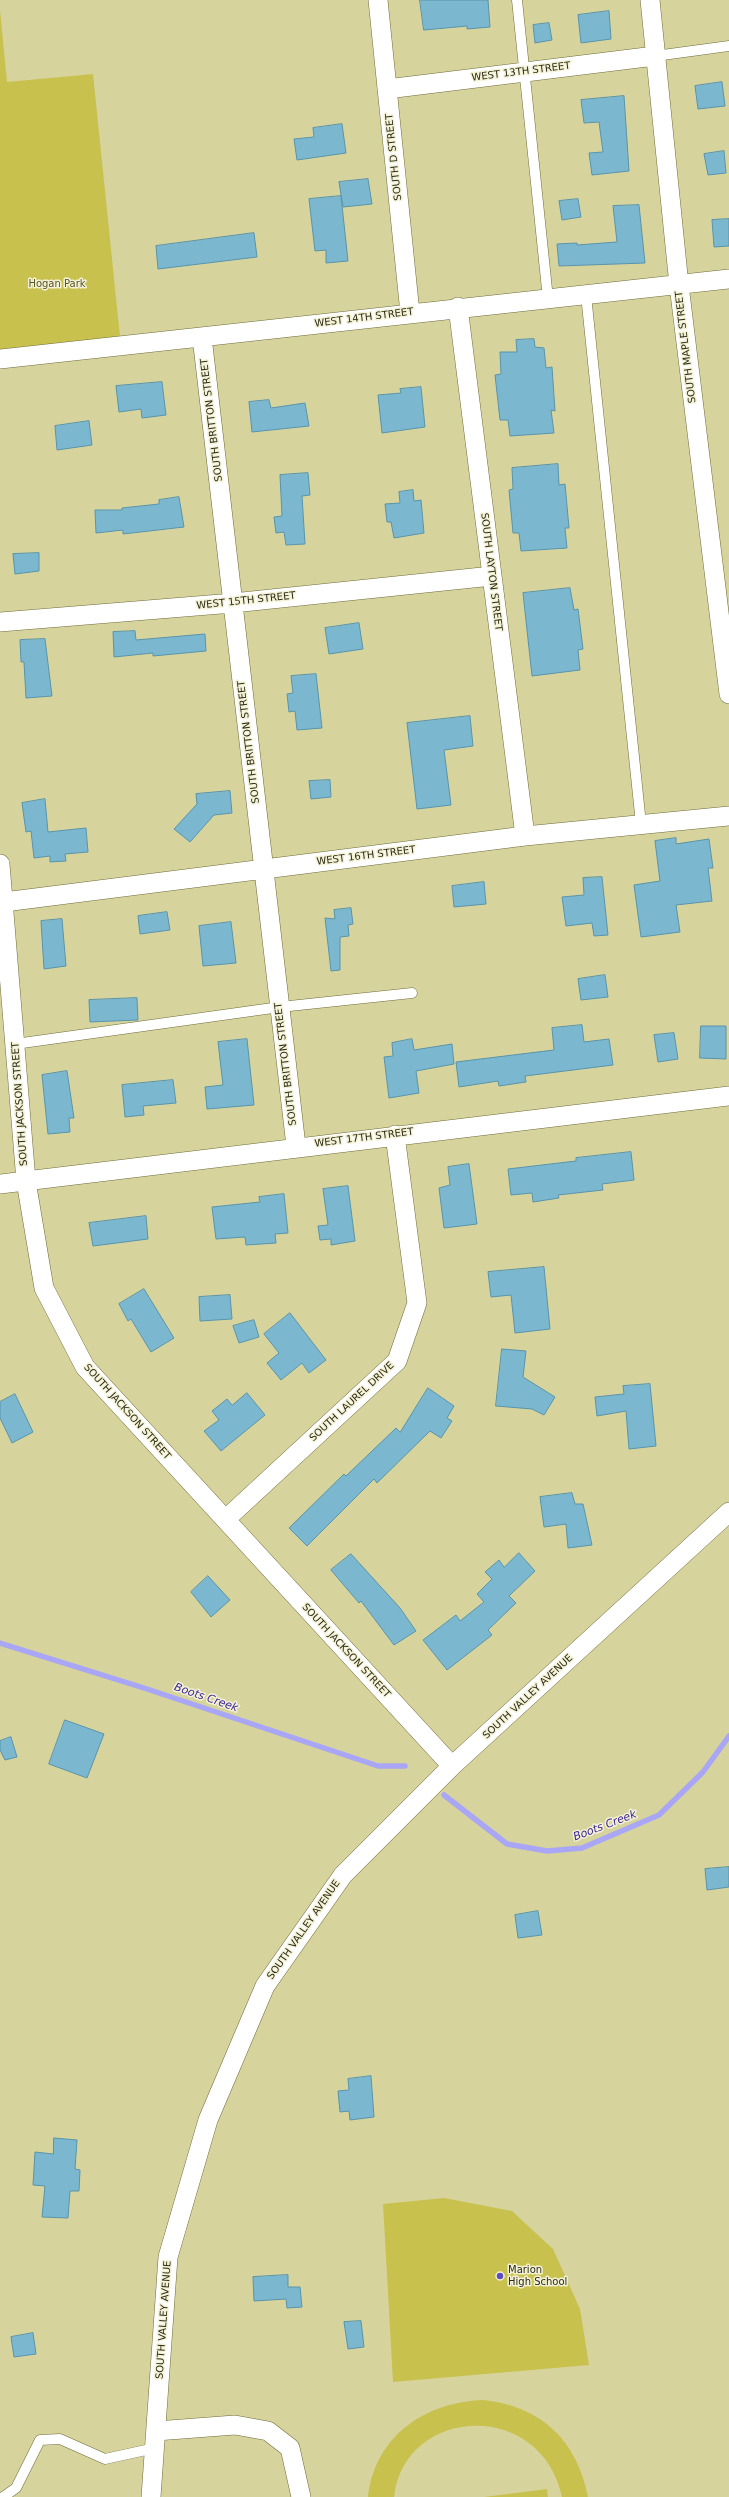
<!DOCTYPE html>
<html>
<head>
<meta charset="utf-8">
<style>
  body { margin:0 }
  canvas { display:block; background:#d6d39d }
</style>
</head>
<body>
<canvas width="729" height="2497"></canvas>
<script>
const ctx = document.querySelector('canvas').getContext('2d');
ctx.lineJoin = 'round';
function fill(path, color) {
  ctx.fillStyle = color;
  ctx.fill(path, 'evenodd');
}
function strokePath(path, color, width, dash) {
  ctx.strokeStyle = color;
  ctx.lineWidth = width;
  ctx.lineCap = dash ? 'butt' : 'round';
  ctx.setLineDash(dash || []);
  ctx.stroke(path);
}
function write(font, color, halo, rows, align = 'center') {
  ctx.font = font + ' "DejaVu Sans",sans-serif';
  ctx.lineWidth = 3;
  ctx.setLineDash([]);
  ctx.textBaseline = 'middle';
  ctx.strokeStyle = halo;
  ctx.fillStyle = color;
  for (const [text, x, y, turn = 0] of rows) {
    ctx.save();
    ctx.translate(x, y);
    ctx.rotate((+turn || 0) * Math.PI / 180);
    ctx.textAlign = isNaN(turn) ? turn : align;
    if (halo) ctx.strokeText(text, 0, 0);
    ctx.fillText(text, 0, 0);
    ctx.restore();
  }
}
const green = new Path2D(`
  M0 10 7 82 93 74 120 337 0 350Z
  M444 2198 512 2211 553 2249 580 2309 589 2365 393 2382 383 2204Z
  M483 2400C541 2406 577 2440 588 2497H562C541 2398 404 2406 394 2497H368C375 2436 425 2402 483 2400Z
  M547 2489 548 2497H484Z`);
const stream = new Path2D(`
  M0 1643 144 1688 378 1766H405
  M444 1795 507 1844 547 1851 582 1848 659 1815 703 1772 729 1736`);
const building = new Path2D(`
  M420 0H488L490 27 467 29V26L424 30Z
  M609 11 611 39 581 43 578 15Z
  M549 23 552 40 535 43 533 25Z
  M722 82 725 106 698 109 695 86Z
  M624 96 629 171 592 175 589 153 603 152 599 122 584 123 581 100Z
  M342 124 346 153 297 160 294 139 314 137 313 128Z
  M724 151 726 173 708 175 704 154Z
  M368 179 372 204 343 207 339 182Z
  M341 196 348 261 326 263V250L315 251 309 199Z
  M578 199 581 217 562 220 559 201Z
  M639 205 645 263 559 266 557 244 577 243V245L617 242 613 206Z
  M729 219V246L714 247 712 220Z
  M254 233 257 257 158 269 156 246Z
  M534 339 535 347 544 348 546 368 552 367 555 411 551 410 554 433 510 436 508 420H500L495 375 501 374 500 352H517L516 340Z
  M162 382 166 415 142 418 141 409 119 412 116 386Z
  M421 387 425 427 382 433 378 395 401 393 400 389Z
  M269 400 271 408 305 403 309 426 252 432 249 402Z
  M89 421 92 445 57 450 55 426Z
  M558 464 559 485 565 484 569 528H565L567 548 521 551 519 533H513L509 490 513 489 512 468Z
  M308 473 310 495 302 496 305 544 286 545 284 532 276 533 274 517 282 516 280 475Z
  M413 490 414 501 421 500 424 533 394 538 391 522H387L385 504 400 503 399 492Z
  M179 497 184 527 123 534V530L96 533 95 510H122V508L159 504V500Z
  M39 553V571L15 574 13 554Z
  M570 588 574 610 578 609 583 649 578 650 580 670 532 676 523 593Z
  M359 623 363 649 329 654 325 628Z
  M135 631 136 640 205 634 206 651 153 656V653L114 657 113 632Z
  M45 639 52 696 26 698 24 662H21L20 640Z
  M316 674 322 728 297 730 295 711 289 712 287 694 293 693 291 676Z
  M470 716 473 746 444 750 451 805 417 809 407 723Z
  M330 780 331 797 311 799 309 781Z
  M230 791 232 813 214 815 190 842 174 829 197 804 196 794Z
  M45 799 48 832 86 828 88 852 65 854 66 861 50 862V856L34 858 31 831 26 832 22 803Z
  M676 838V844L709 839 713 868H708L712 901 676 905 680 932 641 937 634 885 660 881 655 841Z
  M602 877 608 935 594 936 592 923 566 926 562 897 584 895 583 878Z
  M484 882 486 904 454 907 452 886Z
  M351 908 353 924 348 925 349 936 340 937V970L331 971 325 918 335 919 334 910Z
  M167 912 170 930 140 934 138 916Z
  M62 919 66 966 44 969 41 921Z
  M231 922 236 963 203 966 199 926Z
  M605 975 608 997 581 1000 578 979Z
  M137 998 138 1020 90 1022 89 1000Z
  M582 1025 584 1042 609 1039 613 1065 525 1076 526 1082 499 1086 498 1081 459 1087 456 1062 554 1050 552 1028Z
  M701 1026H726V1059L700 1058Z
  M674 1033 678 1059 658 1062 654 1035Z
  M247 1039 254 1105 207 1109 205 1087 223 1085 218 1042Z
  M412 1039 414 1050 452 1044 454 1064 416 1071 419 1093 389 1098 384 1057 393 1056 392 1043Z
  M67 1071 74 1118H69L70 1132 48 1134 42 1075Z
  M173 1080 176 1103 143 1106 144 1115 125 1117 122 1085Z
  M631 1152 634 1180 602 1184 603 1190 558 1195 559 1198 533 1202 532 1193 511 1195 508 1169 576 1161V1158Z
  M469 1164 477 1224 444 1228 439 1188 450 1185 448 1167Z
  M348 1186 355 1241 331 1245V1239L320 1240 318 1226 328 1225 323 1189Z
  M284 1194 288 1233 275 1234 276 1243 246 1245 245 1237 216 1239 212 1207 260 1202 259 1197Z
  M146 1216 148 1239 93 1246 89 1223Z
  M544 1267 550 1329 515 1333 511 1295 491 1297 488 1272Z
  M144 1289 174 1338 151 1352 131 1319 128 1321 119 1304Z
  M230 1295 232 1319 200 1321 199 1297Z
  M290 1313 326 1360 309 1373 302 1363 281 1380 267 1363 279 1353 264 1334Z
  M254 1320 259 1337 239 1343 233 1326Z
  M502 1349 526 1351 523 1377 555 1397 544 1415 532 1409 496 1406Z
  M650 1384 656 1446 629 1449 626 1411 597 1416 595 1397 624 1394 623 1386Z
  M428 1388 454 1406 447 1418 452 1421 441 1438 430 1431 377 1483 374 1479 307 1546 289 1528 344 1474 346 1476 396 1428 400 1432Z
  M247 1393 265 1415 221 1451 204 1431 219 1420 212 1411 227 1399 232 1405Z
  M15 1394 33 1432 12 1443 0 1418V1402Z
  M572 1493 575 1504H583L592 1545 568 1548 566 1524 544 1527 540 1497Z
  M519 1553 535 1571 509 1596 516 1603 488 1630 492 1635 447 1670 423 1640 456 1615 460 1621 484 1602 477 1594 492 1579 485 1572 499 1560 504 1567Z
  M351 1554 400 1608 416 1631 394 1645 361 1601 359 1603 331 1570Z
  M208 1576 230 1600 211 1617 191 1592Z
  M65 1720 104 1734 87 1778 49 1764Z
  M11 1737 17 1757 5 1760 0 1750V1741Z
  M729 1867V1887L707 1890 705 1869Z
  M538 1911 542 1935 518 1938 515 1915Z
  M371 2076 374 2117 350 2120 349 2111 340 2112 338 2091 349 2090 348 2079Z
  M54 2138 77 2140 75 2169 80 2170 79 2191H70L68 2218 42 2217 45 2186 33 2185 35 2152 53 2154Z
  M288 2275V2287H300L302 2307 287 2308 286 2299 254 2301 253 2277Z
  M361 2321 364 2347 348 2349 344 2322Z
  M33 2333 36 2354 14 2357 11 2337Z`);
const service = new Path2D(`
  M517 0 548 299
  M655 56 729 46
  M586 295 641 824
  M15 1044 280 1007 412 993
  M3 2497 16 2488 40 2440 60 2439 105 2459 155 2448`);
const minor = new Path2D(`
  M378 0 410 313
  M650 0 679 285 729 694
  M387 89 655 56
  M458 307 525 836
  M202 337 296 1146
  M0 359 729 279
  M0 622 233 603 492 576
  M0 864 26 1181 44 1288 85 1367 452 1766
  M4 902 525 836 729 816
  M0 1184 729 1096
  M226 1519 397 1361 417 1303 395 1135
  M156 2431 235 2425 268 2431 290 2448 301 2497
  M151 2497 168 2257 208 2120 265 1986 343 1875 452 1766 729 1512`);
const markers = [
  [500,2276,4,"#5d49c2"]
];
const streetNames = [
  ["WEST 13TH STREET",521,72,-7],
  ["SOUTH D STREET",394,157,-96],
  ["WEST 14TH STREET",364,318,-7],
  ["SOUTH MAPLE STREET",686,347,-97],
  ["SOUTH BRITTON STREET",212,420,-97],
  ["SOUTH LAYTON STREET",491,572,83],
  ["WEST 15TH STREET",246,601,-6],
  ["SOUTH BRITTON STREET",249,742,-97],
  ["WEST 16TH STREET",366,856,-7],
  ["SOUTH BRITTON STREET",286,1064,-97],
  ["SOUTH JACKSON STREET",20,1104,-94],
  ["WEST 17TH STREET",364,1138,-7],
  ["SOUTH LAUREL DRIVE",352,1402,-43],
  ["SOUTH JACKSON STREET",127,1412,48],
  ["SOUTH JACKSON STREET",346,1651,47],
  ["SOUTH VALLEY AVENUE",528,1697,-43],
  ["SOUTH VALLEY AVENUE",304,1930,-55],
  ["SOUTH VALLEY AVENUE",164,2320,-86]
];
const parkNames = [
  ["Hogan Park",57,284]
];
const poiNames = [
  ["Marion",508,2270],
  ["High School",508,2282]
];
const waterNames = [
  ["Boots Creek",206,1698,19],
  ["Boots Creek",605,1826,-21]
];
fill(green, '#c9c14e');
strokePath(stream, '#a9a6f5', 5.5);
fill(building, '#7bb8d0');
strokePath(building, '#5894ab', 1);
strokePath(service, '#6f6c39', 11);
strokePath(minor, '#6f6c39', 20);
strokePath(service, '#fff', 10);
strokePath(minor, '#fff', 19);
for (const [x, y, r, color] of markers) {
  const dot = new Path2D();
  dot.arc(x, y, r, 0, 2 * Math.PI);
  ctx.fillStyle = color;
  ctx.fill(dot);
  strokePath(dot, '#f3f2d7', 1.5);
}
write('10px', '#2c2a15', '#f3f2d7', streetNames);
write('10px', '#585425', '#f3f2d7', parkNames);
write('10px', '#2c2a15', '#f3f2d7', poiNames, 'left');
write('italic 11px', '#3f2695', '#f3f2d7', waterNames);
</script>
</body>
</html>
